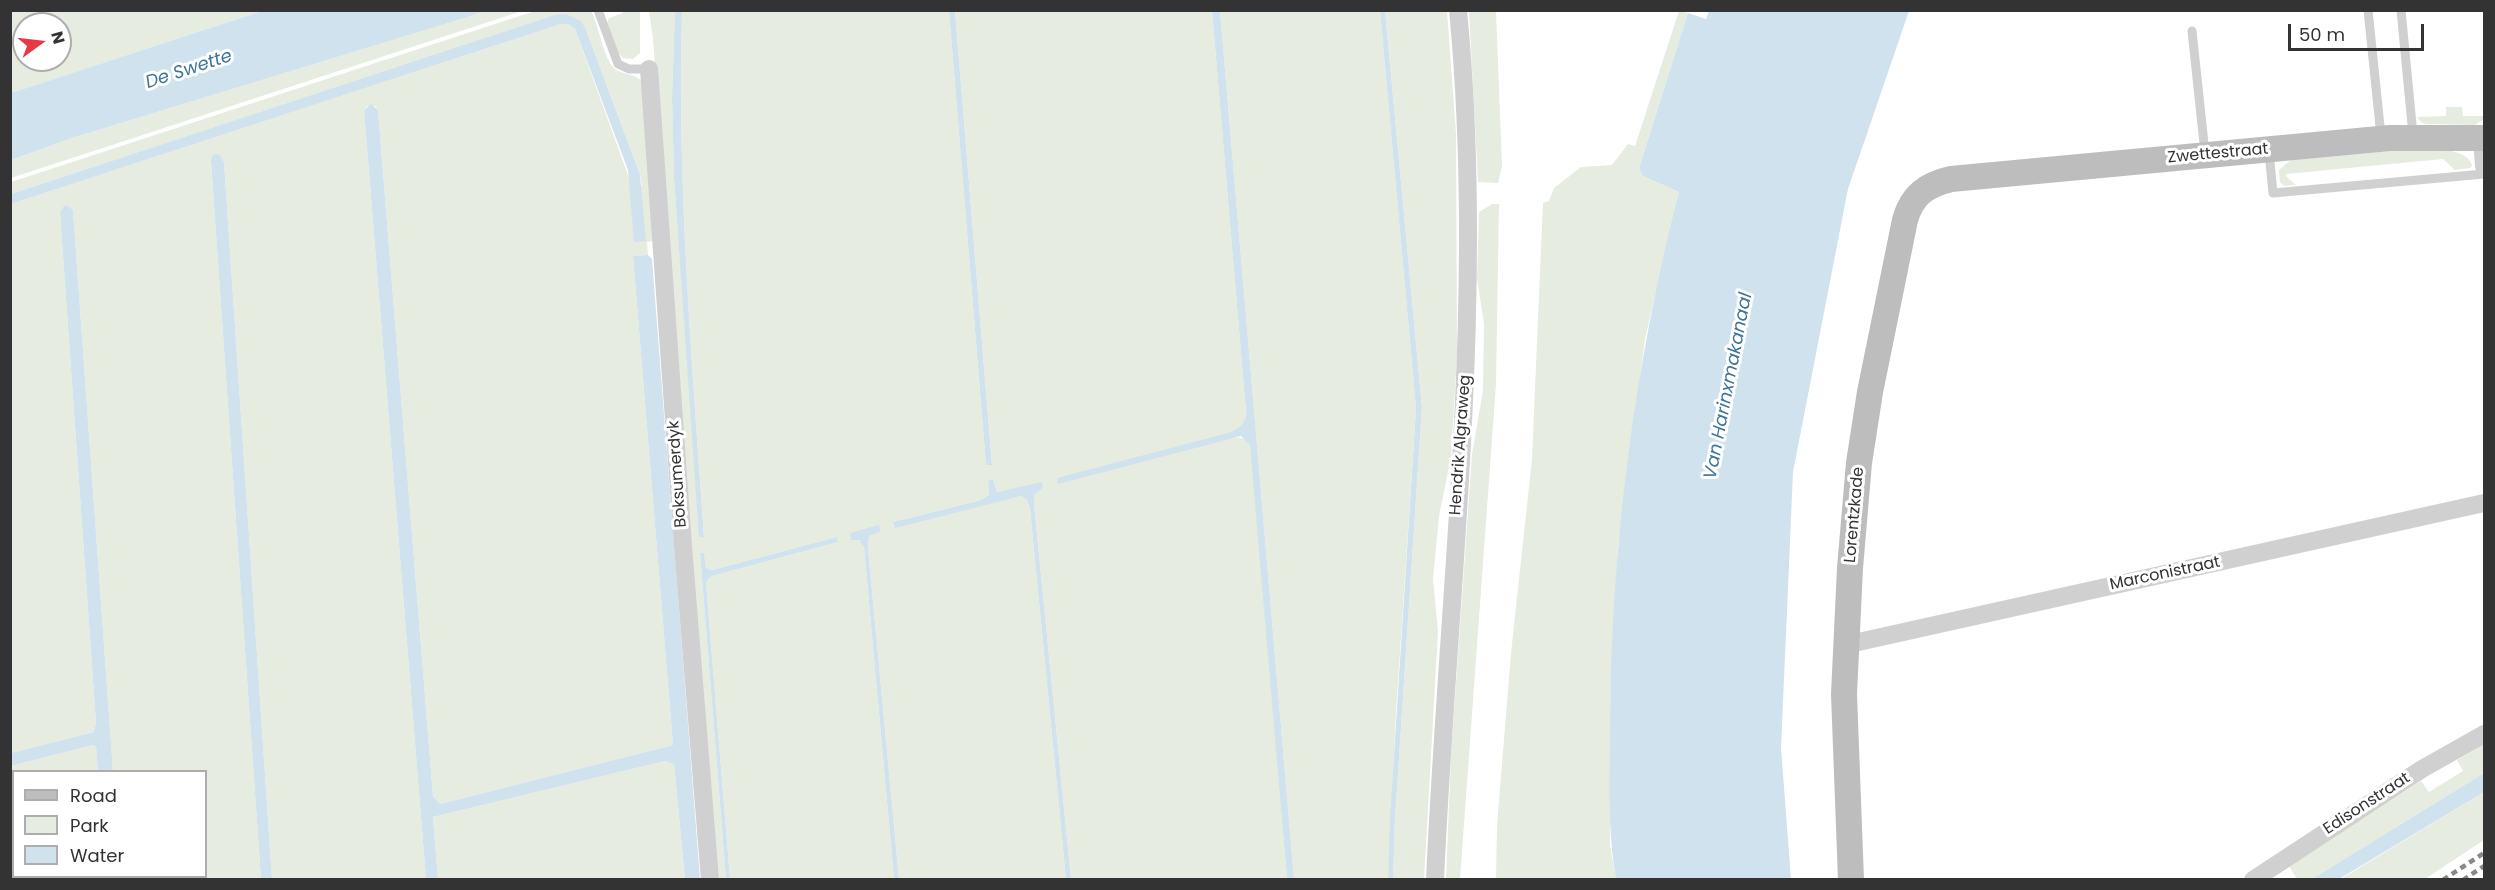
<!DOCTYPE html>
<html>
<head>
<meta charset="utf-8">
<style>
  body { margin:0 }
  #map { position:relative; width:2495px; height:890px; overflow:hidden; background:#fff; font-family:Poppins,sans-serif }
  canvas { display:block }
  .frame { position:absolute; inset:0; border:12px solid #333; pointer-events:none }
  .legend { position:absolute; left:12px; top:770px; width:195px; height:108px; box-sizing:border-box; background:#fff; border:2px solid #adadad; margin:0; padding:8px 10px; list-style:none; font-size:18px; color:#333 }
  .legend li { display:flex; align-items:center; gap:12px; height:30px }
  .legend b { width:30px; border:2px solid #adadad }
  .north { position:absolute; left:12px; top:12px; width:60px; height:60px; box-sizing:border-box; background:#fff; border:2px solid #adadad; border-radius:50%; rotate:75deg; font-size:16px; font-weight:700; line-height:24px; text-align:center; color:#333 }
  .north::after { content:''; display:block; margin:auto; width:21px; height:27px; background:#e63946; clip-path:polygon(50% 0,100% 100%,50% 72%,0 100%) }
  .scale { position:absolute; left:2288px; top:24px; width:136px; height:27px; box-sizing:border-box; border:3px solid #333; border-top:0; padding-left:8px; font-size:18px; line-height:21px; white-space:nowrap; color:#333; -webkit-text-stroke:4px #fff; paint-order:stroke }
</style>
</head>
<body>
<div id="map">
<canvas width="2495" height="890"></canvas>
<div class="frame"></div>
<ul class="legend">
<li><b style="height:8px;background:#bdbdbd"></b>Road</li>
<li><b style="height:16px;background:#e6ecdf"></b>Park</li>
<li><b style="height:16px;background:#cfe2ee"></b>Water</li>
</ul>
<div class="north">N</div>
<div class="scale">50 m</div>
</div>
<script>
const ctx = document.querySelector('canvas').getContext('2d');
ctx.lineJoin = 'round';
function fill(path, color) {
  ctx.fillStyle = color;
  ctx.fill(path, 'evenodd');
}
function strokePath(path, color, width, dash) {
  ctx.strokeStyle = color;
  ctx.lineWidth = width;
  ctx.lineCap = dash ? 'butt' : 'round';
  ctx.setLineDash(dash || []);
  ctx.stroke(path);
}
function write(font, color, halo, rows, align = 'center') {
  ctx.font = font + ' Poppins,sans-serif';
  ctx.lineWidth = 6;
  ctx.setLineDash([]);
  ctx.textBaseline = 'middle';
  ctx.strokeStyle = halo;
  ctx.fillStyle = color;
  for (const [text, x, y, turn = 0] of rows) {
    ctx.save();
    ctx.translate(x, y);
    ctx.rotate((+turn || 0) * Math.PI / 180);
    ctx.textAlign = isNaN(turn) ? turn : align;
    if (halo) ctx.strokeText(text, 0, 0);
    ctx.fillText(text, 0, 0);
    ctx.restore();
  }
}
const green = new Path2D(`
  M11 11H262L11 93ZM24 24H60V60H24Z
  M484 11H522L11 178V160L72 138 468 17Z
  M535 11H591C599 26 603 54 612 66 620 76 635 72 642 82L654 241 647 242 648 255 633 256 673 745 440 804 433 796 378 110 375 106H367L364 110 426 879H272L224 162 221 156 211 162 261 879H122V877L206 876V772L113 771 73 210 68 206 60 213 96 723 94 732 11 753V204L561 24H568L575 29 629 178 642 186 640 175 586 30 554 15 11 194V182Z
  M622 11H640V53L633 59 623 58C615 50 603 28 609 18L623 13Z
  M649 11H675L672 98 674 178 700 537 704 536C692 361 677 186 682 11H949L986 465 992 464 955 11H1212L1246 412 1243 426 1228 433 1229 439C1243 436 1249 438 1252 452L1287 879H1071L1034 504V495L1043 488 1042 483 997 492 993 479 988 481 989 495 981 500 893 522 1021 496 1027 500 1030 509 1066 879H899L868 548 869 536 881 532 879 526 855 539 862 542 864 547 894 879H730L706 582 712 576 838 542 837 537 712 570 706 568 704 553H700L726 879H716L653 39Z
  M1220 11H1380L1416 408 1396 713 1388 879H1294Z
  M1385 11H1447L1456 134 1457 354 1451 457 1439 516 1433 579 1438 631 1424 880 1393 879 1395 819 1422 407Z
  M1469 11H1496L1502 166 1498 183 1478 182Z
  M1679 11 1688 13 1639 168 1643 176 1679 192 1645 339 1618 546 1610 699V846L1616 879 1496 880 1497 826 1511 653 1532 459 1543 203 1549 201 1554 188 1581 167 1612 165 1628 144 1635 146Z
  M2446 107H2462L2463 116H2484V119L2475 125 2429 124 2422 123 2417 117 2446 116Z
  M2402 150C2420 150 2467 144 2472 166L2470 168 2455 170 2443 159 2286 174 2287 177 2296 185 2284 186 2280 182 2279 170 2291 160Z
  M1492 204H1499L1496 384 1460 879H1446L1451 756 1472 454 1483 391 1484 324 1477 278 1479 212Z
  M2484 744V773L2312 879H2297L2289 866 2421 781 2429 792 2463 771 2457 760Z
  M93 745 96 747 98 771 14 772V876H106V879L11 880V766Z
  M665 761 674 764 685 879H438L433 817Z
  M2484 792V840L2425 879 2339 880Z`);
const water = new Path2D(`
  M262 11H484L468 17 72 138 11 160V93Z
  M675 11H682C677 187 692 361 704 537H699L674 178 672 98Z
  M949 11H955L992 465H986Z
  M1212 11H1220L1294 879H1287L1250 445 1241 436 1058 484 1057 478 1228 433C1240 428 1245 425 1246 412Z
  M1380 11H1385L1422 407 1395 819 1393 880 1388 879 1390 819 1416 408Z
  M1709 11H1909L1848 189 1793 472 1781 748 1791 879H1616C1607 829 1610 777 1610 726 1611 547 1634 366 1679 192L1643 176 1639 168 1688 13 1706 19Z
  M566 14 581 21 586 30 640 175 646 241 634 242 628 170 575 29 568 24H561L11 204V194L554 15Z
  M371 104 378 110 433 796 440 804 673 745 633 256 648 255 652 259 700 879H685L674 764 665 761 433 817 438 879H426L364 110Z
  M216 154 221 156 224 162 272 879H261L211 162 212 156Z
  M64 206H68L73 210 113 771H98L96 747 93 745 11 766V753L94 732 96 723 60 213Z
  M993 479 997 492 1042 482 1043 488 1034 495V504L1071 879H1066L1030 509 1027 500 1021 496 895 528 893 522 981 500 989 495 988 481Z
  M879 525 881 532 869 536 868 548 899 879H894L864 547 859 540H851L850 533Z
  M837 537 838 542 712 576 706 582 730 879H726L700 553H704L706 568 712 570Z
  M2484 773V792L2339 879H2312Z`);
const lane = new Path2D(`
  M598 10 618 64 629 69H649
  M2368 10 2381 136
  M2401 10 2413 135
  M2192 31 2205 153
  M2269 152 2273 193 2484 174`);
const street = new Path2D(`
  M649 69 683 546 710 880
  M2482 138 2484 166
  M1845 645 2484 503
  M1435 880C1448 591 1486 299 1458 10
  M2253 880 2422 769 2484 734`);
const secondary = new Path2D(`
  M1851 880 1844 694 1850 568 1859 463 1870 392 1905 220C1912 195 1926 185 1951 179L2390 138H2484`);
const rail = new Path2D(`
  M2443 880 2484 853
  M2463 880 2484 866`);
const streetNames = [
  ["Zwettestraat",2218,154,-5],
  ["Hendrik Algraweg",1461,445,-86],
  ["Boksumerdyk",678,474,-94],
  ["Lorentzkade",1855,515,-85],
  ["Marconistraat",2165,574,-12],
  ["Edisonstraat",2367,804,-33]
];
const waterNames = [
  ["De Swette",189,70,-18],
  ["Van Harinxmakanaal",1729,386,-79]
];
fill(green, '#e6ecdf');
fill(water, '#cfe2ee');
strokePath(lane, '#d0d0d0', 9);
strokePath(street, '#d0d0d0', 18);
strokePath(secondary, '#bdbdbd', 26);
strokePath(rail, '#888', 4.5, [6, 4.5]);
write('16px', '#333', '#fff', streetNames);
write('italic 18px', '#3f7597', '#fff', waterNames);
</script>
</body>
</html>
